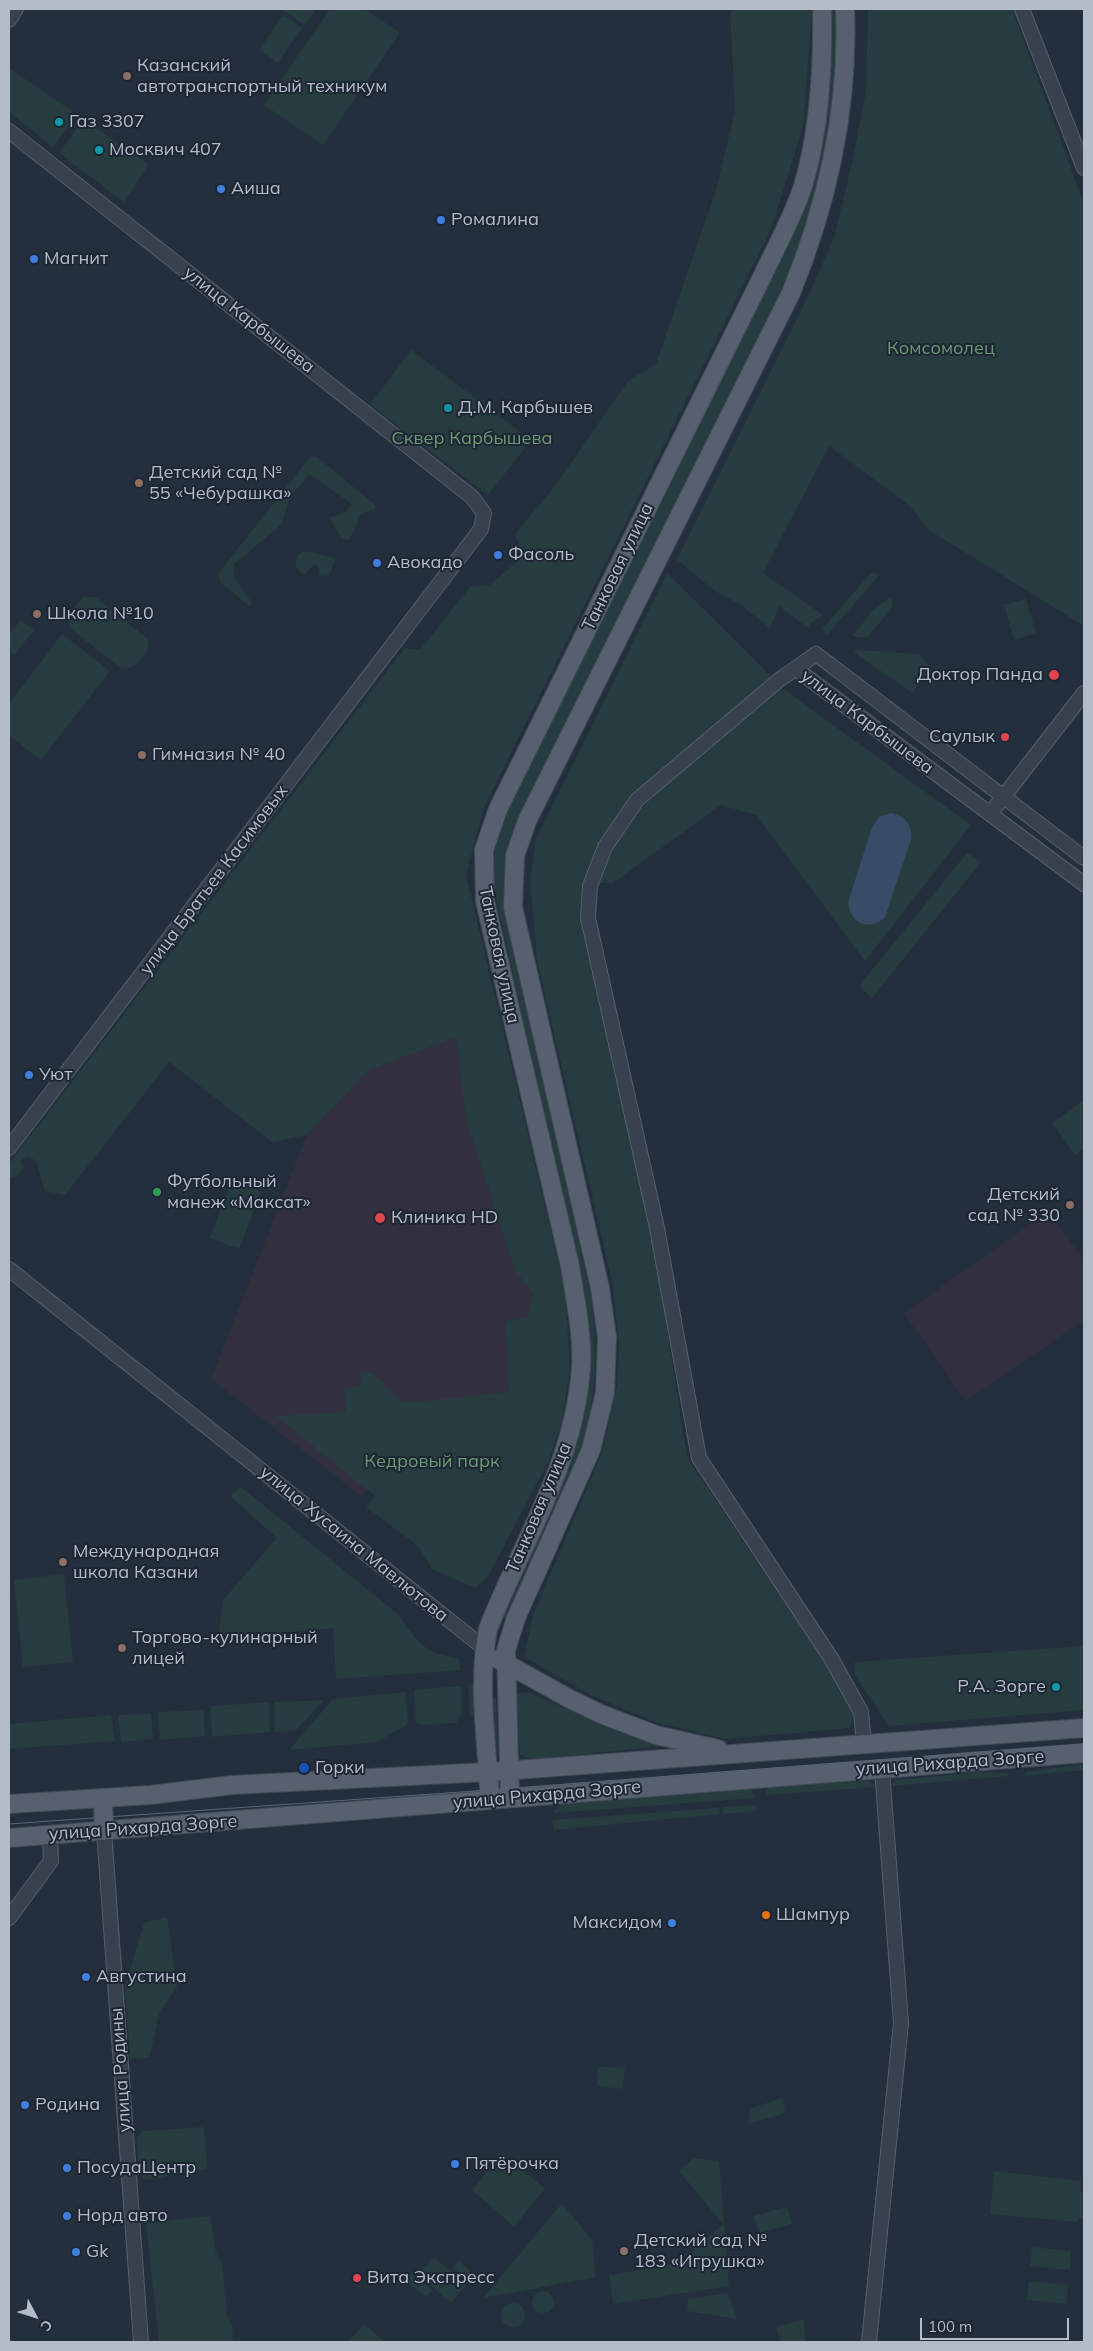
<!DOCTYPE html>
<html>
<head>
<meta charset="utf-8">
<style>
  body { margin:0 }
  #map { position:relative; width:1093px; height:2351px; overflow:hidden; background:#242f3e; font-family:Mulish,sans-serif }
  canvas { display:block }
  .frame { position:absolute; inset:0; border:10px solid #b4bcc9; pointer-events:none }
  .north { position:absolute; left:10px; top:2291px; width:50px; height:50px; -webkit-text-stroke:4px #1d2633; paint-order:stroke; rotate:130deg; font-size:14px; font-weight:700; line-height:20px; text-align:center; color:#b4bcc9 }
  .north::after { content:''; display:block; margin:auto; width:18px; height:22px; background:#b4bcc9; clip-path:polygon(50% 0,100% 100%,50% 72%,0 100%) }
  .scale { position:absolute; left:920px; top:2318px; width:149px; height:22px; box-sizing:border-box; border:2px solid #b4bcc9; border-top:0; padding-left:6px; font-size:15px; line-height:18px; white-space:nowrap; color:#b4bcc9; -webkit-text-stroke:4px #1d2633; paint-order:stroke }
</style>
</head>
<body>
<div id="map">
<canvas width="1093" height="2351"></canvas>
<div class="frame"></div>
<div class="north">С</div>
<div class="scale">100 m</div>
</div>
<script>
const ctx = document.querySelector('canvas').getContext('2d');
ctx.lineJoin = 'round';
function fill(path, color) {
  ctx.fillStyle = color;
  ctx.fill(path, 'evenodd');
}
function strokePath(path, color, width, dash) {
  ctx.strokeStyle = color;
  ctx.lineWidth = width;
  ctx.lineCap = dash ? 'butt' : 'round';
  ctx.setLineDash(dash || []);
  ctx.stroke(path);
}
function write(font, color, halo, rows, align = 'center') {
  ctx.font = font + ' Mulish,sans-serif';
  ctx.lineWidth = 4;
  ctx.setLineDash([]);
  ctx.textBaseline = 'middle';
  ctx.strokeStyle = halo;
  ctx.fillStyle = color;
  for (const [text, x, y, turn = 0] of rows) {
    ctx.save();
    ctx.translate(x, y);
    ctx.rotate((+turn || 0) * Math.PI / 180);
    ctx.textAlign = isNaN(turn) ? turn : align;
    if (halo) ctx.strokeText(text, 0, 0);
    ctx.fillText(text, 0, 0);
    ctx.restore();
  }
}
const medical = new Path2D(`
  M456 1036 466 1119 515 1271 533 1293 510 1394 436 1405 361 1496 211 1379 307 1135 369 1070Z
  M1048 1212 1084 1260V1320L966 1401 904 1313Z`);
const green = new Path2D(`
  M281 9H316L305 25Z
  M330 9H365L400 33 323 145 264 105Z
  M730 9H812L803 126 772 227 483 810 466 875 565 1290 570 1366 562 1422 548 1462 488 1577 475 1588 432 1569 418 1546 366 1507 375 1496 276 1416 346 1412 344 1388 361 1386 360 1372C380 1371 385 1390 399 1399 403 1402 410 1402 415 1402L509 1392 505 1323 510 1320 527 1318 533 1293 515 1271 466 1119 456 1037 369 1070 307 1135 272 1142 169 1062 65 1195 45 1191 36 1161 28 1156 21 1160 23 1168 17 1176 9 1179V1164L405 648 420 650 470 587 490 585 523 556 515 534 552 490 628 381 656 364 716 190 735 111Z
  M830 9H837L838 31 832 113 817 194 783 292 522 818 505 906 591 1296C599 1350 596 1409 577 1461 557 1514 530 1565 507 1617L500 1623V1615C536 1537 590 1445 591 1357 591 1337 588 1317 585 1297L498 907 492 876 491 852 507 812 786 238 828 85 831 31Z
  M868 9H1012L1084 204V626L929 530 910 506 829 446 763 573 823 615 812 622 808 628 779 606 770 628 741 605 715 591 677 560 812 288 834 237 852 163 866 91Z
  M283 15 302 28 278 63 259 50Z
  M9 68 72 111 68 117 71 124 53 147 9 112Z
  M88 123 149 164 124 202 59 153 78 127 83 128Z
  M411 350 531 440 488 495 370 405Z
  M310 457H317L375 505V509L361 514 350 540 342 539 329 518 345 512 352 504 309 474 289 499 282 524 234 564V577L252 603 249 606 221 583 218 574Z
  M304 551 336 558 329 576 319 575V567L315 563 304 575 295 567 298 556Z
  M872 572 879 575 827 635 822 629Z
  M667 573 773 678 634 796 585 883 650 1222 687 1457 855 1708 850 1728 725 1739 655 1722 591 1695 524 1657 533 1615 602 1453 617 1386 619 1343 612 1281 537 961 530 880 536 839Z
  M83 597H95L148 639C151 653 135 671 121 668L71 629C64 616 75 606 83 597Z
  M891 597 893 606 867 638 853 636 872 611Z
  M1026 599 1036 633 1014 640 1004 605Z
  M21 620 34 630 14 655 9 650V635Z
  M62 634 110 671 41 760 9 735V704Z
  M856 650 919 654 932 669 912 693 854 652Z
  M782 688 971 825 865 961 756 815 721 805 613 883H600C620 806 710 746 768 696L770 698Z
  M967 853 981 862 872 998 859 986Z
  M1084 1100V1148L1075 1155 1052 1123Z
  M232 1180 261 1191 239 1249 210 1238Z
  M241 1487 399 1615C417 1643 425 1653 459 1659L461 1670 336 1679 333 1628 218 1639 223 1600 277 1538 230 1496Z
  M64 1574 73 1662 23 1667 14 1580Z
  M1084 1646V1710L889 1726 854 1674 855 1662Z
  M475 1683 481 1718H474L470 1714 468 1685Z
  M461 1686 462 1714 456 1723 421 1725 416 1723 414 1690Z
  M405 1692 408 1721 406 1725 377 1742 289 1750 333 1699Z
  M527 1692 567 1709 671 1745 547 1758H527L520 1754 516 1694Z
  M494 1697 496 1698 498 1755 496 1753 491 1699Z
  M324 1700 296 1730 275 1733 274 1702Z
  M269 1702 270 1732 212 1737 210 1706Z
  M204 1710 205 1736 160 1740 158 1712Z
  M151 1714 153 1739 121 1742 118 1715Z
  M111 1715 115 1741 9 1749V1724Z
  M1084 1764V1770L1024 1776 1026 1772Z
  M983 1772 1006 1773 1009 1776 890 1786 895 1780Z
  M869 1781 877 1787 767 1795 766 1792 769 1786Z
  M750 1786 755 1798 554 1813 557 1807 565 1803 616 1796Z
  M756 1805V1811L723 1814V1807Z
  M719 1808 720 1814 554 1830 552 1820Z
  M167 1917 177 1987 160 2011 149 2058 130 2059 125 1986 144 1923Z
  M597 2067 625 2068 622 2089 598 2086Z
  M783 2098 785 2113 748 2124 751 2108Z
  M204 2127 207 2169 146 2180 139 2174 137 2138 143 2131Z
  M503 2153 545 2189 514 2226 472 2190Z
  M694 2158 719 2161 729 2286 613 2304 609 2275 680 2263 723 2224 679 2171Z
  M994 2171 1081 2181 1080 2192H1084V2219L1078 2218 1077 2222 990 2214Z
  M562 2203 592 2240 596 2277 483 2298Z
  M787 2207 792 2224 759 2233 754 2216Z
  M210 2216 216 2253 222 2262 227 2315 232 2326 233 2342H159L146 2223Z
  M1032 2247 1071 2251 1070 2270 1030 2266Z
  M434 2257 466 2285 451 2303 418 2275Z
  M459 2261 476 2276 470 2283 453 2268Z
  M410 2272 432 2290 426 2297 404 2279Z
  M1029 2281 1068 2285 1066 2304 1027 2300Z
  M532 2302a11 11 0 1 1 22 0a11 11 0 1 1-22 0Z
  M727 2293 737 2319 687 2311 688 2299Z
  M501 2315a12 12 0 1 1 24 0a12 12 0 1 1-24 0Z
  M804 2319 805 2342H781L776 2327Z
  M364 2324 385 2342H348Z`);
const water = new Path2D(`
  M891 813C905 816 913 825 911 840L885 917C869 933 846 922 849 899L872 828 879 817Z`);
const minor = new Path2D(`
  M1022 9 1084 168
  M9 20 16 9
  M9 131 472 497 484 513 481 529 9 1148
  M796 669 1084 884
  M990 814 1084 693
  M9 1269 484 1648
  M864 1743 861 1712 831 1658 699 1458 657 1228 588 918 590 886 605 847 637 800 779 680 816 654 1084 858
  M104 1831 141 2342
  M9 1918 51 1861 50 1835
  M869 2342 901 2023 882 1769`);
const major = new Path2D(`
  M498 1659 568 1698 601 1714 656 1735 718 1749
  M103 1798 104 1831
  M510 1798 506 1650 516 1618 591 1450 605 1393 607 1337 600 1288 513 907 515 856 527 821 791 293C828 202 849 107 845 9
  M490 1800C487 1744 477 1684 488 1629 522 1541 574 1466 581 1368 583 1334 575 1299 570 1266L485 901 484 850 498 809 762 277C776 247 793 217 803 186 820 129 823 68 822 9
  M9 1804 150 1795 232 1785 488 1772 1084 1728
  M9 1838 1084 1753`);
const tram = new Path2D(`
  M9 1824 489 1790 1084 1744`);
const markers = [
  [127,76,5,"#8d6e63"],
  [59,122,5,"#0f9aa8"],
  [99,150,5,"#0f9aa8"],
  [221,189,5,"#3f7fe0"],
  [441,220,5,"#3f7fe0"],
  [34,259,5,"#3f7fe0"],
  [448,408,5,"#0f9aa8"],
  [139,483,5,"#8d6e63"],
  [498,555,5,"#3f7fe0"],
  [377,563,5,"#3f7fe0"],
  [37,614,5,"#8d6e63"],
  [1054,675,6,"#e0444e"],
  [1005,737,5,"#e0444e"],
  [142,755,5,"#8d6e63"],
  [29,1075,5,"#3f7fe0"],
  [157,1192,5,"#2e9e5b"],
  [1070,1205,5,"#8d6e63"],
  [380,1218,6,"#e0444e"],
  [63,1562,5,"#8d6e63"],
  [122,1648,5,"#8d6e63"],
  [1056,1687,5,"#0f9aa8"],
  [304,1768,6,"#1a4fb4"],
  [766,1915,5,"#e8710a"],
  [672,1923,5,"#3f7fe0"],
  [86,1977,5,"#3f7fe0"],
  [25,2105,5,"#3f7fe0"],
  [455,2164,5,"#3f7fe0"],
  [67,2168,5,"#3f7fe0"],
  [67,2216,5,"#3f7fe0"],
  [624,2251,5,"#8d6e63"],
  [76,2252,5,"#3f7fe0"],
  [357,2278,5,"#e0444e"]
];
const poiNames = [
  ["Казанский",137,66],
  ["автотранспортный техникум",137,87],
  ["Газ 3307",69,122],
  ["Москвич 407",109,150],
  ["Аиша",231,189],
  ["Ромалина",451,220],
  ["Магнит",44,259],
  ["Д.М. Карбышев",458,408],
  ["Детский сад №",149,473],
  ["55 «Чебурашка»",149,494],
  ["Фасоль",508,555],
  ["Авокадо",387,563],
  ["Школа №10",47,614],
  ["Доктор Панда",1043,675,"right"],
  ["Саулык",995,737,"right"],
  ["Гимназия № 40",152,755],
  ["Уют",39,1075],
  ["Футбольный",167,1182],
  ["манеж «Максат»",167,1203],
  ["Детский",1060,1195,"right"],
  ["сад № 330",1060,1216,"right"],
  ["Клиника HD",391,1218],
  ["Международная",73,1552],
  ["школа Казани",73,1573],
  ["Торгово-кулинарный",132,1638],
  ["лицей",132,1659],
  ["Р.А. Зорге",1046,1687,"right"],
  ["Горки",315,1768],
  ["Шампур",776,1915],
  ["Максидом",662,1923,"right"],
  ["Августина",96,1977],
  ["Родина",35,2105],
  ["Пятёрочка",465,2164],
  ["ПосудаЦентр",77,2168],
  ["Норд авто",77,2216],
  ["Детский сад №",634,2241],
  ["183 «Игрушка»",634,2262],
  ["Gk",86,2252],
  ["Вита Экспресс",367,2278]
];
const streetNames = [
  ["улица Карбышева",249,320,38],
  ["Танковая улица",618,567,-64],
  ["улица Карбышева",867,722,37],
  ["улица Братьев Касимовых",214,880,-53],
  ["Танковая улица",499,955,78],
  ["Танковая улица",539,1508,-67],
  ["улица Хусаина Мавлютова",354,1544,39],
  ["улица Рихарда Зорге",950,1763,-4],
  ["улица Рихарда Зорге",547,1795,-5],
  ["улица Рихарда Зорге",143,1828,-4],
  ["улица Родины",121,2070,-94]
];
const parkNames = [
  ["Комсомолец",941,349],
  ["Сквер Карбышева",472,439],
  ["Кедровый парк",432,1462]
];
fill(medical, '#32303f');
fill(green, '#263c3f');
fill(water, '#394c67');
strokePath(minor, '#565f6c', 16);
strokePath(major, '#414a57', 20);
strokePath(minor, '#38414e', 14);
strokePath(major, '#56606e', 18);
strokePath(tram, '#5a6575', 1);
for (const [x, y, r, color] of markers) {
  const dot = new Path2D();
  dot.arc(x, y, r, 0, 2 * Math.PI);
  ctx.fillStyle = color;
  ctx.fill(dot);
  strokePath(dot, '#1d2633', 2);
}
write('18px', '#b4bcc9', '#1d2633', poiNames, 'left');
write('18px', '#b4bcc9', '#1d2633', streetNames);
write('18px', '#6b9a76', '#1d2633', parkNames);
</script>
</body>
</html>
